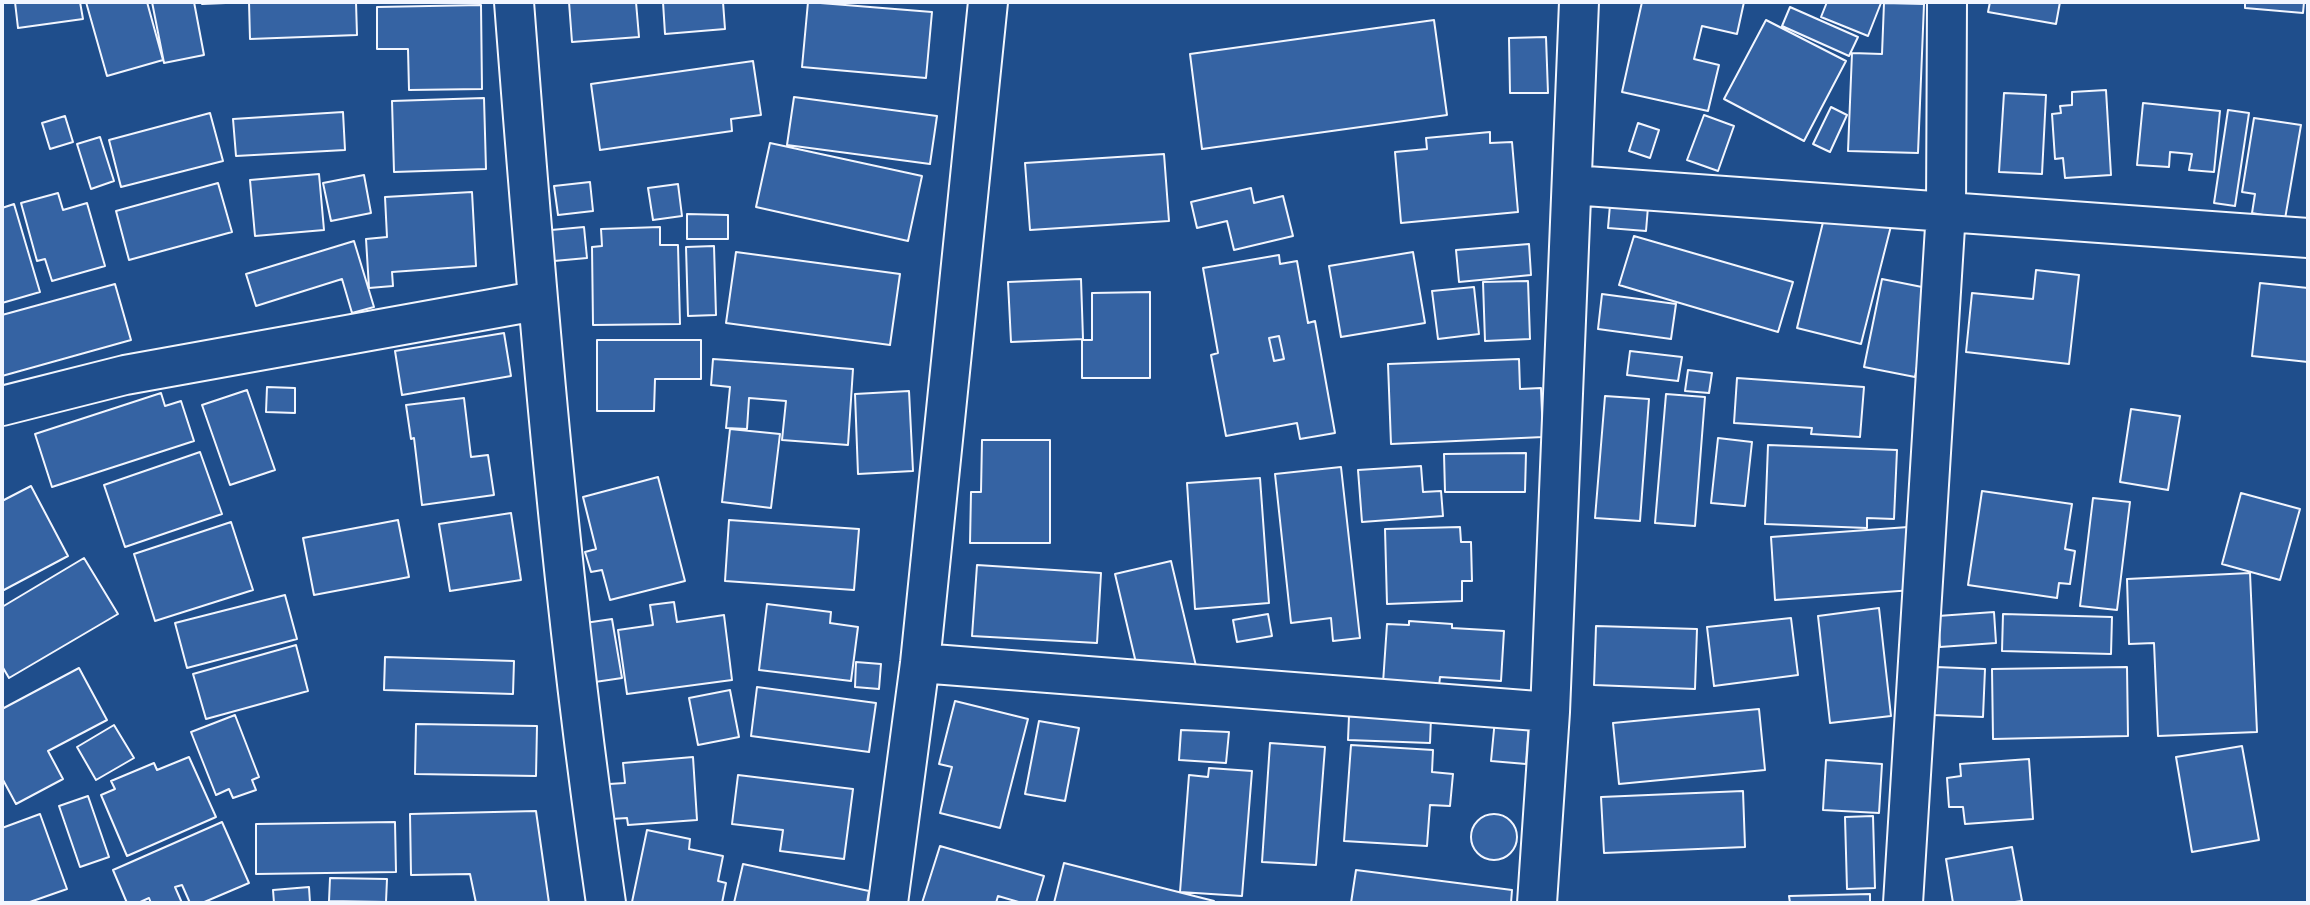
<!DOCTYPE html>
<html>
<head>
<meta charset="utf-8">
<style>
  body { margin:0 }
  #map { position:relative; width:2310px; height:905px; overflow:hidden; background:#1f4e8c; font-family:"Alegreya Sans",sans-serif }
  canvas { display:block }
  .frame { position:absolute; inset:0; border:4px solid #f2f6ff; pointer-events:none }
</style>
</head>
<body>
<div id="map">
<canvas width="2310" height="905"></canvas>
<div class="frame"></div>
</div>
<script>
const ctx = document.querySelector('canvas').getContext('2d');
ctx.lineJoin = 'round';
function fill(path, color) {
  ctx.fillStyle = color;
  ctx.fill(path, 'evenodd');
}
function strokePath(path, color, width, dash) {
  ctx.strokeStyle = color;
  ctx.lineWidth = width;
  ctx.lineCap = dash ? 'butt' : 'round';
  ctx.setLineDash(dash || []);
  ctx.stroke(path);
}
const building = new Path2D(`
  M15 2H80L83 19 18 28Z
  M86 2H147L163 60 107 76Z
  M152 2H194L204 55 164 63Z
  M202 2H356L357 35 250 39 249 2 202 4Z
  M569 2H636L639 37 572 42Z
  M663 2H723L725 29 665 34Z
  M808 2 932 12 926 78 802 67Z
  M1642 2H1744L1737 34 1702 26 1694 59 1719 65 1708 111 1622 92Z
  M1827 2H1879L1881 3 1868 36 1821 17Z
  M1990 2H2060L2056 24 1988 12Z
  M2245 2H2304L2303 13 2245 8Z
  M1884 3 1924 4 1918 153 1848 151 1852 53 1882 54Z
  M481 5 482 89 409 90 408 49H377V7Z
  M1790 7 1858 37 1849 56 1782 26Z
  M1434 20 1447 115 1202 149 1190 54Z
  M1766 20 1846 61 1804 141 1724 99Z
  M1546 37 1548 93H1510L1509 38Z
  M753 61 761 115 731 119 732 131 600 150 591 84Z
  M2106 90 2111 175 2065 178 2063 158 2055 159 2052 114 2061 113 2060 106 2072 105V92Z
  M2004 93 2046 95 2042 174 1999 172Z
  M794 97 937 116 930 164 787 145Z
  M484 98 486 169 394 172 392 101Z
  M2143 103 2220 111 2214 172 2189 170 2192 154 2170 152 2169 167 2137 165Z
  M1831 107 1847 115 1830 152 1813 144Z
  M2228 110 2249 113 2235 206 2214 203Z
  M343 112 345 150 236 156 233 119Z
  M210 113 223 161 121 187 109 140Z
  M1704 115 1734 126 1718 171 1687 160Z
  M65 116 73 142 50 149 42 123Z
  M2254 118 2301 125 2285 219 2252 213 2255 194 2242 192Z
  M1638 123 1659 130 1650 158 1629 151Z
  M1490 132V143L1512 142 1518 212 1401 223 1395 152 1427 149 1426 138Z
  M100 137 114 181 91 189 77 144Z
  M770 143 922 176 908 241 756 207Z
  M1164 154 1169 221 1030 230 1025 163Z
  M319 174 324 230 255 236 250 180Z
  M364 175 371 213 331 221 323 183Z
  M590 182 593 211 558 215 554 186Z
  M218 183 232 232 129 260 116 211Z
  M678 184 682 216 653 220 648 188Z
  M1251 188 1254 203 1283 196 1293 236 1234 250 1227 221 1197 228 1191 202Z
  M472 192 476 266 392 272 393 286 369 288 366 239 387 237 385 197Z
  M58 193 63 210 87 203 105 266 52 281 45 259 37 261 21 203Z
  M14 204 40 292 2 303V208Z
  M1610 205 1648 207 1646 231 1608 228Z
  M1826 210 1891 226 1861 344 1797 328Z
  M687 214 728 215V239H687Z
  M584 227 587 258 554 261 551 230Z
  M660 227V245H678L680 324 593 325 592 247 602 246 601 229Z
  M1634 236 1793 282 1778 332 1619 285Z
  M354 241 374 307 352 313 342 279 256 306 246 274Z
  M1529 244 1531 275 1459 282 1456 250Z
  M714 246 716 315 688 316 686 247Z
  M736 252 900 274 890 345 726 323Z
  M1413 252 1425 323 1341 337 1329 266Z
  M1279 255 1280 264 1297 261 1308 323 1315 321 1335 433 1300 439 1297 423 1226 436 1211 355 1218 353 1203 268ZM1279 336 1284 359 1274 361 1269 338Z
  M2036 270 2079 275 2069 364 1966 352 1972 293 2033 299Z
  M1081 279 1083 339 1011 342 1008 282Z
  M1882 279 1932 289 1915 377 1864 367Z
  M1528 281 1530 339 1485 341 1483 282Z
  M2260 283 2308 288V362L2252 356Z
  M115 284 131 340 2 376V315Z
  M1474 287 1479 334 1438 339 1432 291Z
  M1150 292V378H1082V340H1092V293Z
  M1602 294 1676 304 1671 339 1598 329Z
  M504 333 511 376 402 395 395 351Z
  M1279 336 1284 359 1274 361 1269 338Z
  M597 340H701V379H655L654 411H597Z
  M1630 351 1682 357 1678 381 1627 375Z
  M713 359 853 369 848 445 782 440 786 401 749 398 747 429 726 428 730 387 711 385Z
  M1519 359 1520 389 1541 388 1543 437 1391 444 1388 364Z
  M1688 370 1712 373 1709 393 1685 391Z
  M1737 378 1864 387 1860 437 1811 434 1812 428 1734 423Z
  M267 387 295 388V413L266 412Z
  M247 390 275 470 230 485 202 405Z
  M909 391 913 471 858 474 855 394Z
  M161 393 165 406 181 401 194 441 52 487 35 434Z
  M1666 394 1705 397 1695 526 1655 523Z
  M1605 396 1649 399 1640 521 1595 518Z
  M464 398 471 457 488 455 494 495 422 505 414 438 411 439 406 405Z
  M2131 409 2180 416 2168 490 2120 482Z
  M730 429 780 434 771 508 722 502Z
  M1718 438 1752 442 1745 506 1711 503Z
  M982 440H1050V543H970L971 492H981Z
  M1768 445 1897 450 1894 519 1867 518V528L1765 524Z
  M200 452 222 514 125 547 104 485Z
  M1526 453 1525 492H1445L1444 454Z
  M1421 466 1423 492 1441 491 1443 516 1362 522 1358 470Z
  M1341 467 1360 638 1333 641 1331 618 1291 623 1275 474Z
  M658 477 685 581 610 600 602 570 591 572 585 552 596 549 583 497Z
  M1260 478 1269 603 1195 609 1187 483Z
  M31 486 68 556 2 591V501Z
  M1982 491 2072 504 2065 549 2075 551 2070 584 2059 583 2057 598 1968 585Z
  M2241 493 2300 509 2280 580 2222 564Z
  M2093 498 2130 502 2117 610 2080 606Z
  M511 513 521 580 450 591 439 524Z
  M398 520 409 577 314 595 303 538Z
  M729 520 859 529 854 590 725 581Z
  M231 522 253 590 155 621 134 554Z
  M1460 527 1461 542H1471L1472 581H1462V601L1387 604 1385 529Z
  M1908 527 1913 590 1775 600 1771 537Z
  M84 558 118 614 9 678 2 666V607Z
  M1171 561 1196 666 1140 680 1115 574Z
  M977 565 1101 573 1097 643 972 636Z
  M2250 573 2257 732 2158 736 2154 643 2129 644 2127 579Z
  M285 595 297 639 187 668 175 623Z
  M674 602 677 622 724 615 732 680 627 694 618 630 653 625 650 605Z
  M767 604 831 612 830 623 858 627 851 681 759 670Z
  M1879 608 1891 716 1830 723 1818 616Z
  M1994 612 1996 643 1940 647 1938 616Z
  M1268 614 1272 636 1237 642 1233 620Z
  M2003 614 2112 617 2111 654 2002 651Z
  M1791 618 1798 675 1714 686 1707 627Z
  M612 619 622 678 595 682 585 623Z
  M1409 621 1452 624V628L1504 631 1501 681 1440 677 1439 686 1383 683 1387 624 1409 625Z
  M1596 626 1697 629 1695 689 1594 685Z
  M296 645 308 691 206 719 193 674Z
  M385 657 514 661 513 694 384 690Z
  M856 662 881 664 879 689 855 687Z
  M1936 667 1985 669 1983 717 1933 715Z
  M2127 667 2128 736 1993 739 1992 669Z
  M79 668 107 720 48 751 63 779 16 804 2 778V709Z
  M757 687 876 703 869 752 751 736Z
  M730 690 739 737 698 745 689 698Z
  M955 701 1028 719 1000 828 940 813 952 767 939 764Z
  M1759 709 1765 770 1619 784 1613 723Z
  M235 715 259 777 252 780 256 790 233 798 229 789 216 795 191 732Z
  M1349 716 1431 718 1430 743 1348 740Z
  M1495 719 1529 722 1526 764 1491 761Z
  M1039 721 1079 728 1065 801 1025 794Z
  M416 724 537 726 536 776 415 774Z
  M114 725 134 758 96 780 77 747Z
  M1181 730 1229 732 1226 763 1179 760Z
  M1270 743 1325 747 1316 865 1262 862Z
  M1351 745 1433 750 1432 772 1453 774 1450 806 1430 805 1427 846 1344 841Z
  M2242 746 2259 840 2192 852 2176 757Z
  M189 757 216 817 127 856 101 795 115 789 111 781 154 763 157 770Z
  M693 757 697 820 628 825 627 818 611 819 609 784 625 783 623 763Z
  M2029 759 2033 819 1965 824 1963 807H1949L1947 778 1961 776 1960 764Z
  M1826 760 1882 764 1879 813 1823 810Z
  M1209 768 1252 771 1242 896 1180 892 1189 775 1208 777Z
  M738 775 853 789 844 859 780 851 783 830 732 824Z
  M1743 791 1745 847 1604 853 1601 797Z
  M88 796 109 857 80 867 59 806Z
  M536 811 549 903H476L470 874 411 875 410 814Z
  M1471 837a23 23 0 1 1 46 0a23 23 0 1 1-46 0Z
  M40 814 67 889 27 903H2V828Z
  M1873 816 1875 888 1847 889 1845 817Z
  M222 822 249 883 202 903H190L182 885 175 887 182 903H151L149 898 138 903H127L113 870Z
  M395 822 396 872 256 874V824Z
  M647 830 690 839 689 849 723 856 718 881 726 883 722 903 632 902Z
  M940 846 1044 876 1036 903H1022L998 896 996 903H922Z
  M2012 847 2022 901 2008 903H1953L1946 859Z
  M1064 863 1214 901 1213 903H1054Z
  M743 864 869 891 867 903H734Z
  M1356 870 1512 890 1511 903H1351Z
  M330 878 387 879 386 902 329 901Z
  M309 887 310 903H274L273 890Z
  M1870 894V903H1790L1789 896Z`);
const minor = new Path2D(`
  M514 2C537 303 562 604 606 903
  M1572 185 2308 238
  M2 406 125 375 536 301
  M920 663 1550 712
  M888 903 920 663 988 2
  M1537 903 1550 712 1579 2
  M1903 903 1946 211 1947 2`);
fill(building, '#3563a3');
strokePath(building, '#f2f6ff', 2);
strokePath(minor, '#f2f6ff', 42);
strokePath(minor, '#1f4e8c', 38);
</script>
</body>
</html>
